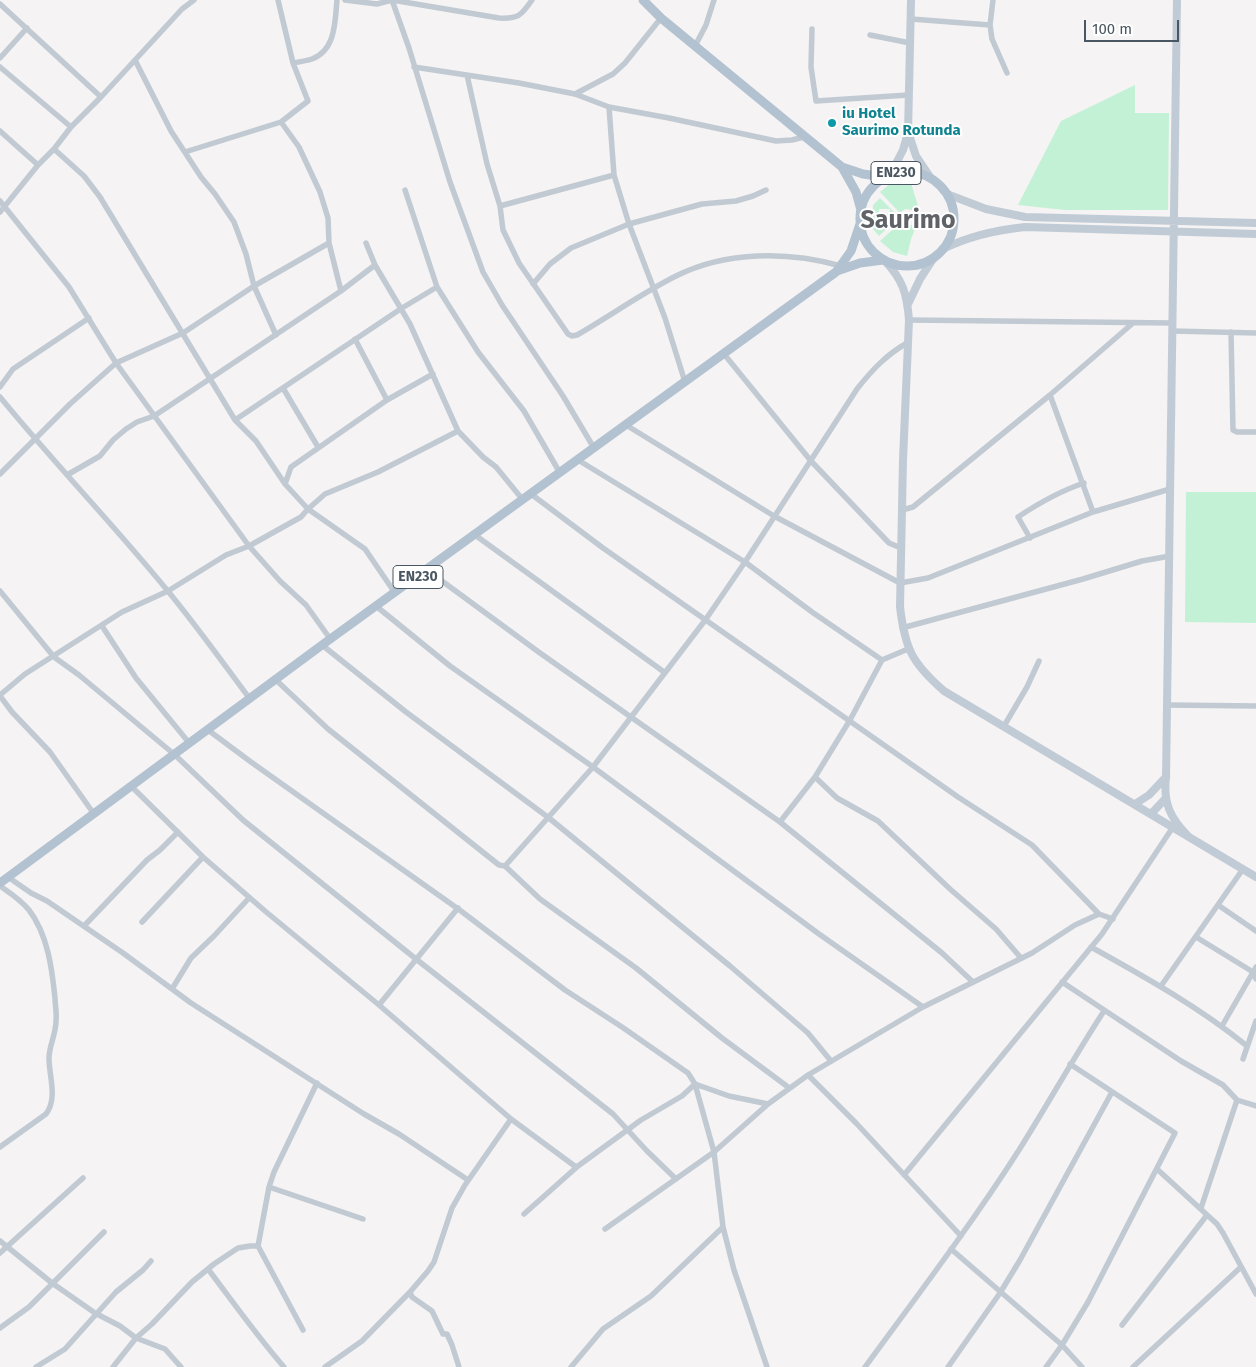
<!DOCTYPE html>
<html>
<head>
<meta charset="utf-8">
<style>
  body { margin:0 }
  #map { position:relative; width:1256px; height:1367px; overflow:hidden; background:#f5f3f3; font-family:"Fira Sans",sans-serif }
  canvas { display:block }
  .scale { position:absolute; left:1084px; top:20px; width:95px; height:22px; box-sizing:border-box; border:2px solid #4a5661; border-top:0; padding-left:6px; font-size:15px; line-height:18px; white-space:nowrap; color:#4a5661; -webkit-text-stroke:4px #fff; paint-order:stroke }
</style>
</head>
<body>
<div id="map">
<canvas width="1256" height="1367"></canvas>
<div class="scale">100 m</div>
</div>
<script>
const ctx = document.querySelector('canvas').getContext('2d');
ctx.lineJoin = 'round';
function fill(path, color) {
  ctx.fillStyle = color;
  ctx.fill(path, 'evenodd');
}
function strokePath(path, color, width, dash) {
  ctx.strokeStyle = color;
  ctx.lineWidth = width;
  ctx.lineCap = dash ? 'butt' : 'round';
  ctx.setLineDash(dash || []);
  ctx.stroke(path);
}
function write(font, color, halo, rows, align = 'center') {
  ctx.font = font + ' "Fira Sans",sans-serif';
  ctx.lineWidth = 4;
  ctx.setLineDash([]);
  ctx.textBaseline = 'middle';
  ctx.strokeStyle = halo;
  ctx.fillStyle = color;
  for (const [text, x, y, turn = 0] of rows) {
    ctx.save();
    ctx.translate(x, y);
    ctx.rotate((+turn || 0) * Math.PI / 180);
    ctx.textAlign = isNaN(turn) ? turn : align;
    if (halo) ctx.strokeText(text, 0, 0);
    ctx.fillText(text, 0, 0);
    ctx.restore();
  }
}
const green = new Path2D(`
  M1135 85V113H1169L1168 210H1065L1018 205 1061 121Z
  M904 180H910L918 206 913 210 905 209 900 213 880 192 891 183Z
  M880 198 899 217 879 236 873 229V205ZM879 209H890L889 225H879Z
  M900 223 904 226 913 225 916 227 911 239 907 256 893 252 880 241Z
  M1186 492H1256V623L1185 622Z`);
const street = new Path2D(`
  M345 0 377 4 392 0 499 18C518 19 521 16 532 0
  M392 0 409 48 450 182 483 272 502 305 563 396 594 448
  M0 4 101 97
  M911 19 990 25 993 0
  M990 25 992 39 1007 73
  M812 29 811 67 816 101 908 95
  M870 35 910 43
  M695 46 706 25 714 0
  M0 58 27 28
  M135 60 171 131 201 177 215 194 234 222 246 254 254 286 276 335
  M293 63C299 62 306 61 312 59 336 50 335 21 337 0
  M0 67 71 127
  M414 67 519 83 575 94 609 107 669 118 776 141 792 140 804 137
  M467 75 487 164 500 206 503 230 519 263 568 334 572 336 577 335C610 316 642 293 676 276 726 251 788 251 841 266
  M575 94 613 74 625 63 661 18
  M609 107 614 175 629 224 665 318 685 382
  M281 122 299 147 320 192 328 218 329 243 341 291
  M0 131 38 165
  M54 149 84 176 100 197 235 420 256 441 285 484 308 509 325 494 378 472 458 431
  M185 152 281 122 308 101 293 63 278 0
  M405 190 437 287
  M0 201 69 287 116 363 249 546 280 581 306 605 331 640
  M500 206 614 175
  M0 212 38 165 54 149 71 127 101 97 182 9 194 0
  M366 243 375 265
  M533 284 550 264 571 248 629 224 702 204 736 201 753 196 766 190
  M909 320 1172 323
  M1172 331 1256 333
  M1231 332 1233 430 1237 432H1256
  M355 339 387 400
  M724 354 811 461 889 543 901 548
  M0 387 13 369 89 318
  M283 388 318 447
  M1050 395 1093 512
  M0 397C54 463 113 524 167 590 196 625 223 663 250 699
  M235 420 402 308 437 287 478 352 524 411 560 473
  M626 425 774 516 900 583 928 578 1093 512 1170 489
  M578 460 745 562 812 612 882 660
  M0 474 70 404 116 363 183 333 254 286 329 243
  M67 475 100 456 113 440 126 429 137 422 154 416 211 378 341 291 375 265 410 324 458 431 483 457 496 467 523 500
  M285 484 291 467 387 400 433 374
  M531 494 603 548 958 797 1032 845 1099 914
  M902 510 913 507 1050 395 1133 323
  M475 535 664 672
  M1030 538 1018 517C1039 503 1060 491 1084 483
  M427 570 540 653 780 822 942 953 973 982
  M0 591 54 657 79 675 175 755 243 820 416 959 613 1114 647 1151 676 1179
  M376 606 450 666 593 767 819 934 923 1007
  M102 626 136 678 190 744
  M902 628 1083 579 1142 561 1170 556
  M322 645 406 712 549 818 730 966 808 1033 831 1061
  M276 680 328 729 499 865 505 866 540 899 636 968 722 1038 788 1087
  M0 695 25 674 122 612 168 591 226 555 249 546 301 517 308 509 365 549 395 593
  M0 696 12 712 50 752 94 814
  M1167 705 1256 706
  M1004 726 1027 687 1039 661
  M208 730 251 762 461 911 565 990 622 1027 688 1073 695 1084 714 1152 723 1227 734 1270 767 1367
  M815 777 837 798 878 821 950 889 996 929 1021 958
  M132 787 203 857 265 911 379 1005 511 1119 576 1167
  M780 822 815 777 850 720 882 660 908 649
  M505 866 593 767 706 619 745 562 857 389C872 370 886 355 907 343
  M8 877 31 893 47 901 123 953 191 1003 364 1114 399 1134 468 1180
  M0 886C10 893 21 900 29 910 48 935 52 969 55 998 55 1005 57 1013 56 1021 56 1034 49 1046 49 1058 49 1077 58 1098 46 1114L0 1147
  M1218 905 1256 931
  M142 922 203 857
  M84 926 147 860 160 850 178 832
  M1196 937 1253 972 1256 979
  M1091 947C1145 977 1199 1007 1247 1046
  M1062 982 1181 1061 1223 1085 1237 1100 1256 1106
  M1161 986 1243 869
  M172 989 191 958 214 936 249 898
  M379 1005 458 908
  M1222 1026 1256 967
  M1243 1059 1256 1021
  M808 1075 856 1123 961 1236
  M1157 1169 1217 1224 1223 1233 1256 1294
  M904 1175 1102 934 1173 827
  M269 1187 363 1219
  M1201 1208 1237 1100
  M524 1214 578 1166 641 1120 682 1096 695 1084 729 1096 768 1104
  M605 1229 714 1152 768 1104 808 1075 923 1007 1032 953 1075 925 1099 914 1113 919
  M0 1241 52 1283 95 1313 120 1326 136 1338 165 1349 181 1367
  M951 1249 1062 1345 1082 1367
  M0 1253 83 1178
  M208 1269C233 1302 257 1336 284 1367
  M1122 1325 1207 1215
  M0 1328 29 1307 104 1232
  M303 1330 258 1246 269 1187 274 1172 317 1083
  M36 1367 65 1349 116 1292 143 1270 151 1261
  M113 1367 136 1338 152 1324 192 1282 214 1264 238 1248 250 1246H258
  M325 1367 362 1341 410 1292
  M459 1367 452 1345 447 1334H443L432 1311 412 1297 410 1292 428 1271 434 1262 452 1208 465 1185 511 1119
  M571 1367 603 1329 651 1296 723 1227
  M865 1367C917 1296 971 1225 1019 1150 1048 1104 1074 1057 1104 1011
  M948 1367 1000 1293 1020 1260 1112 1092
  M1046 1367 1062 1345 1088 1302 1175 1133 1070 1064
  M1133 1367 1241 1267`);
const secondary = new Path2D(`
  M1177 0 1166 777C1163 803 1170 818 1189 837
  M909 135 916 156 930 177
  M890 175 903 150 908 133 911 0
  M947 194 986 209 1025 217 1256 223
  M943 249C969 236 996 230 1025 227L1256 234
  M885 261C903 280 907 294 909 320L903 460 900 607C905 649 912 663 944 691L1256 877
  M908 304 920 279 933 259
  M1135 804 1149 795 1166 777
  M1151 814 1165 799`);
const primary = new Path2D(`
  M643 0 661 18 842 167 856 192 861 210
  M842 167 863 174 885 177
  M860 219a47 47 0 1 1 94 0a47 47 0 1 1-94 0Z
  M837 271 860 263 883 260
  M0 883 322 645 836 272 851 251 860 224`);
const markers = [
  [832,123,5,"#0f9aa8"]
];
const shields = [
  [896,173,50],
  [418,577,50]
];
const shieldNames = [
  ["EN230",896,173],
  ["EN230",418,577]
];
const cultureNames = [
  ["iu Hotel",842,114],
  ["Saurimo Rotunda",842,131]
];
const townNames = [
  ["Saurimo",908,221]
];
fill(green, '#c3f1d5');
strokePath(street, '#c1cad2', 5.5);
strokePath(secondary, '#c1cbd6', 8);
strokePath(primary, '#b3c2d1', 9);
for (const [x, y, r, color] of markers) {
  const dot = new Path2D();
  dot.arc(x, y, r, 0, 2 * Math.PI);
  ctx.fillStyle = color;
  ctx.fill(dot);
  strokePath(dot, '#fff', 2);
}
for (const [x, y, w] of shields) {
  const box = new Path2D();
  box.roundRect(x - w / 2, y - 11.5, w, 23, 4);
  ctx.fillStyle = '#fff';
  ctx.fill(box);
  strokePath(box, '#4a5661', 1);
}
write('bold 14px', '#4a5661', null, shieldNames);
write('bold 15px', '#0d838f', '#fff', cultureNames, 'left');
write('bold 25px', '#5f6368', '#fff', townNames);
</script>
</body>
</html>
